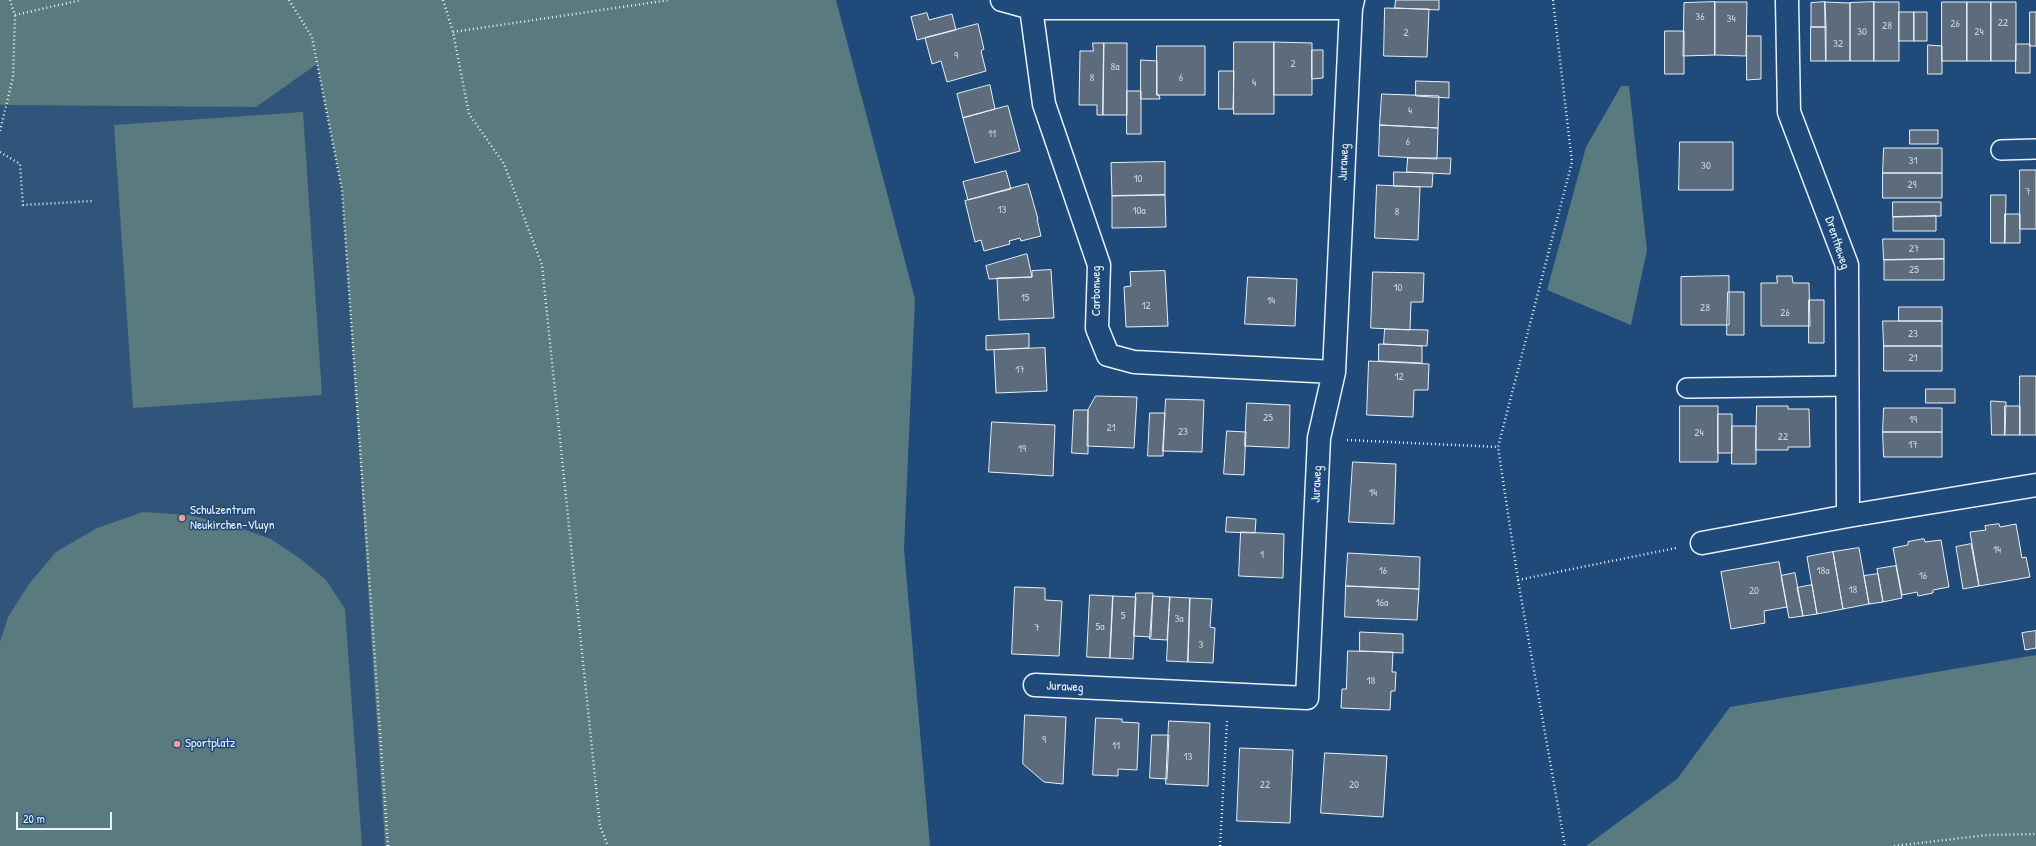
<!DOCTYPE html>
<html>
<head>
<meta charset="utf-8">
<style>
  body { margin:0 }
  #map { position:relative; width:2036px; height:846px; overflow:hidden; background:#1f4a7a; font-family:"Patrick Hand",sans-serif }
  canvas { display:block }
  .scale { position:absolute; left:16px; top:812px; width:96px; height:18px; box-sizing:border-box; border:2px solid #e8f1f8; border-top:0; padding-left:5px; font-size:12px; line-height:14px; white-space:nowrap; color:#e8f1f8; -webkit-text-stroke:3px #1f4a7a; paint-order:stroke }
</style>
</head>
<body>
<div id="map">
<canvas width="2036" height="846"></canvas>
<div class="scale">20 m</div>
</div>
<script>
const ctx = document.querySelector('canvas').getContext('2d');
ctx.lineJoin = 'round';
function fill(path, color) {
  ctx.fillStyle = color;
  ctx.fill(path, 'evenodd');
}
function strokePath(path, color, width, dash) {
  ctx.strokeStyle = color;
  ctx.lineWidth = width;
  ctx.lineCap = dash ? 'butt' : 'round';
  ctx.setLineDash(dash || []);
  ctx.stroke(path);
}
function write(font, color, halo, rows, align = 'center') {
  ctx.font = font + ' "Patrick Hand",sans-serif';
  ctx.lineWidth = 3;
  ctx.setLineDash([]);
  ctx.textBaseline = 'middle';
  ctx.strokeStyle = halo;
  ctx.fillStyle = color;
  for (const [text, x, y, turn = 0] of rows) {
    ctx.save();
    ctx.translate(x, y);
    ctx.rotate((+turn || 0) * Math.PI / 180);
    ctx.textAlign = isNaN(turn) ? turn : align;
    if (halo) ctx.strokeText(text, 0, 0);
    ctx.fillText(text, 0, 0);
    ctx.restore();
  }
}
const built = new Path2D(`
  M317 63 342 190 385 846H0V84Z`);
const green = new Path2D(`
  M0 0H836L915 299 904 549 930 846H385L342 190 317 64 256 107 0 105Z
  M1621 86H1629L1647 250 1631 325 1547 290 1586 147Z
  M303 112 322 395 133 408 114 125Z
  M143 512 188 515 231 525 271 539 302 560 326 580 345 609 362 846H0V642L8 617 29 584 56 552 97 528Z
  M2036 655V846H1586L1677 779 1730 707Z`);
const building = new Path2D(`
  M1396 0H1439V10L1395 8Z
  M1715 2H1747L1746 56 1715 55Z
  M1715 2V55L1683 56 1684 3Z
  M1825 2 1850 3V61H1826Z
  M1825 2 1826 27H1811V3Z
  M1874 2H1899V61H1874Z
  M1874 2V61H1850V3Z
  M1942 2H1967V61H1942Z
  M1967 2H1991V61H1967Z
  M1991 2H2016V61H1991Z
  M1385 8 1429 9 1427 57 1384 56Z
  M1899 12H1914V41H1899Z
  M1914 12H1927V41H1914Z
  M2030 12H2036V46H2030Z
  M927 13 929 20 952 14 956 30 917 40 911 17Z
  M978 24 984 49 981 51 986 71 947 82 941 61 932 64 925 38Z
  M1811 27H1826V61H1811Z
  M1665 31H1684V74H1665Z
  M1747 36H1761V79L1747 80Z
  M1234 42H1274V114H1234Z
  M1274 42 1312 43V95H1274Z
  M1093 43H1104L1103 115H1097V105H1079L1080 51H1093Z
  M1104 43H1127V115H1103Z
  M2016 44H2030V73H2016Z
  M1928 45 1942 46V74H1928Z
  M1157 46H1205V95H1157Z
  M1312 50H1323V78L1312 79Z
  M1141 60 1157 61V95H1159L1160 99H1141Z
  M1219 71H1234L1233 109H1219Z
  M1416 81 1449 82V98L1416 96Z
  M990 85 995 109 963 118 957 94Z
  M1127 91H1141V134H1127Z
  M1382 94 1439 96 1438 128 1380 125Z
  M1008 106 1020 151 975 163 963 118Z
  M1380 125 1438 128 1437 159 1379 156Z
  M1910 130H1938V144H1910Z
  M1680 142H1733V190H1679Z
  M1884 148H1942V173H1883Z
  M1408 158H1451L1450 174 1407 172Z
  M1165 162V195L1112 196 1111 163Z
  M2020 170H2036V229H2020Z
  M1006 171 1011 189 968 200 963 182Z
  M1394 172 1433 173 1432 187 1394 186Z
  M1883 173H1942V198H1883Z
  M1028 184 1038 219H1037L1041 236 1021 241 1020 238 1009 241 1010 244 984 251 981 240 975 242 965 201Z
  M1377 185 1420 187 1418 240 1375 238Z
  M1165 195 1166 227 1112 228V196Z
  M1991 195H2006L2005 243H1991Z
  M1893 202H1941V216L1893 217Z
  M2005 214H2020V243H2005Z
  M1936 216V231H1893V217Z
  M1883 239H1944V259L1884 260Z
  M1027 254 1032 277 989 279 986 266Z
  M1944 259V280H1884V260Z
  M1051 270 1054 318 999 320 997 278 1032 277V271Z
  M1165 271 1168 326 1126 327 1124 287 1131 286 1130 272Z
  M1373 272 1424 273 1423 302H1411L1410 330 1371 328Z
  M1729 276V325H1681V277Z
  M1777 276H1792L1793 283H1809L1810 326H1761V283H1777Z
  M1248 277 1297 279 1295 326 1245 324Z
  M1728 292H1744V335H1727Z
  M1809 300H1824V343H1809Z
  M1899 307H1942V321H1899Z
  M1883 321H1942V346H1884Z
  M1385 329 1428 330 1427 346 1384 344Z
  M1029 334V348L986 350V336Z
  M1379 344 1422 346V363L1379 361Z
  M1884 346H1942V371H1884Z
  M1045 348 1047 391 996 393 994 350Z
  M1369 361 1429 364 1428 390H1414L1413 417 1367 415Z
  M2020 376H2036V435H2020Z
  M1926 389H1955V403H1926Z
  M1096 396 1137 397 1134 448 1087 446 1088 410Z
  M1166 399 1204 400 1202 452 1163 451Z
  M1991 401 2006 402 2005 435H1992Z
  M1247 403 1290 405 1289 448 1245 446Z
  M1680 406H1718V462H1680Z
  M1757 406H1788V409H1809L1810 447H1788V450H1756Z
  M2005 406H2020V435H2005Z
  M1884 408H1942V432H1883Z
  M1074 410H1088V454L1072 453Z
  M1150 413H1165L1163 456H1148Z
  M1718 414H1732V453H1718Z
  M992 422 1055 425 1053 476 989 472Z
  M1732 426H1756V464H1732Z
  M1227 431 1246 432 1244 475 1224 474Z
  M1883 432H1942V457H1884Z
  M1353 462 1396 464 1394 524 1349 522Z
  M1227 517 1256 519 1255 533 1226 532Z
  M1999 524 2000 527 2016 524 2022 558 2026 557 2030 577 1979 586 1970 532 1986 530 1985 526Z
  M1241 532 1284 534 1283 578 1239 576Z
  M1924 539 1925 542 1941 540 1949 587 1933 590V593L1918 596 1917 592 1902 595 1893 548 1908 545V542Z
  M1971 544 1979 586 1963 589 1956 547Z
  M1859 548 1869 604 1843 609 1833 552Z
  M1833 552 1843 609 1817 614 1807 557Z
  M1348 553 1420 557 1419 589 1346 586Z
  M1779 562 1787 607 1764 611 1765 623 1731 629 1721 572Z
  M1896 566 1902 598 1883 602 1877 569Z
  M1795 573 1803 616 1789 618 1781 576Z
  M1878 574 1883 602 1869 604 1864 576Z
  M1812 585 1817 614 1803 616 1797 588Z
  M1346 586 1419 589 1417 620 1345 617Z
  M1015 587 1045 588V600L1062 601 1059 656 1012 654Z
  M1136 593H1153L1151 637 1134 636Z
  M1090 595 1113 596 1110 658 1087 657Z
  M1113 596 1136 597 1133 659 1110 658Z
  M1153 596 1170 597 1167 640 1150 639Z
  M1170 597 1190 598 1188 662 1167 661Z
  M1190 598 1212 599 1210 627 1215 628 1213 663 1188 662Z
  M2036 631V648L2025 650 2022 633Z
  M1360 632 1403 634V653L1360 651Z
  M1348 651 1393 652 1392 672H1396L1395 691H1391L1390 710 1341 708 1342 689H1346Z
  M1025 715 1066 717 1063 784 1044 782 1023 764Z
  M1096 718 1122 719V722L1139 723 1137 770 1118 769V776L1093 775Z
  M1169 721 1210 723 1208 786 1166 784Z
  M1152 735H1169L1167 779 1150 778Z
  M1240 748 1293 750 1290 823 1237 821Z
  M1325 753 1387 756 1383 817 1321 813Z`);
const path = new Path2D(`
  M10 0 15 15 81 0
  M289 0 312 37 342 190 388 846
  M443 0 453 32 469 114 504 164 542 265 600 826 608 846
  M1553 0 1572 162 1498 447 1518 580 1565 846
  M453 32 669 0
  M0 131 13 77 15 15
  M0 152 20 164 23 205 93 201
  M1347 440 1498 447
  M1518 580 1676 548
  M1220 846 1227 721
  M1894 846 1987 835 2036 834`);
const lane = new Path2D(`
  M2001 150 2036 149
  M1687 388 1848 386`);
const street = new Path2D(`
  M1002 0 1031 8H1351
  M1787 0 1789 112 1847 265 1848 516 2036 485
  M1031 8 1044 104 1099 265 1097 328 1108 355 1134 362 1334 372
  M1702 543 1848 516
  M1035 685 1307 698 1319 438 1334 372 1351 8 1353 0`);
const markers = [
  [182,518,4,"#ff9aa2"],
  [177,744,4,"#ff9aa2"]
];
const numberNames = [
  ["36",1700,17],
  ["34",1731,19],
  ["22",2003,23],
  ["26",1955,24],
  ["28",1887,26],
  ["30",1862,32],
  ["24",1979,32],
  ["2",1406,33],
  ["32",1838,44],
  ["9",956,56],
  ["2",1293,64],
  ["8a",1115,67],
  ["8",1092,78],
  ["6",1181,78],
  ["4",1254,83],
  ["4",1410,111],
  ["11",992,134],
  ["6",1408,142],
  ["31",1913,161],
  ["30",1706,166],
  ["10",1138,179],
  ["29",1912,185],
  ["7",2028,192],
  ["13",1002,210],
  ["10a",1139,211],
  ["8",1397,212],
  ["27",1914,249],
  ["25",1914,270],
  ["10",1398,288],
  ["15",1025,298],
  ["14",1271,301],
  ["12",1146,306],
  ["28",1705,308],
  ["26",1785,313],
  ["23",1913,334],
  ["21",1913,358],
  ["17",1020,370],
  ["12",1399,377],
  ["25",1268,418],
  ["19",1913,420],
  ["21",1111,428],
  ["23",1183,432],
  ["24",1699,433],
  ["22",1783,437],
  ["17",1913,445],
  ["19",1022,449],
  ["14",1373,493],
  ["14",1997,550],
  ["1",1262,555],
  ["16",1383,571],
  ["18a",1823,571],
  ["16",1923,576],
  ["18",1853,590],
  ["20",1754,591],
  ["16a",1382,603],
  ["5",1123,616],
  ["3a",1179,619],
  ["5a",1100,627],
  ["7",1037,628],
  ["3",1201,645],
  ["18",1371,681],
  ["9",1044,740],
  ["11",1116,746],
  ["13",1188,757],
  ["22",1265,785],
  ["20",1354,785]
];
const streetNames = [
  ["Juraweg",1344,162,-87],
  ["Drentheweg",1837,243,72],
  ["Carbonweg",1097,291,-90],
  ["Juraweg",1317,484,-87],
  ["Juraweg",1065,687,3]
];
const poiNames = [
  ["Schulzentrum",190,511],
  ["Neukirchen-Vluyn",190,526],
  ["Sportplatz",185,744]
];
fill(built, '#31547b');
fill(green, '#597a7f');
fill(building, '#5c6c7c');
strokePath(building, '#e8f1f8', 1);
strokePath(lane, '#e8f1f8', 22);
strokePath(street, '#e8f1f8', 25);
strokePath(path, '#e8f1f8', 2.5, [1, 3]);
strokePath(lane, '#1f4a7a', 19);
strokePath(street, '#1f4a7a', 22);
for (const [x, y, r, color] of markers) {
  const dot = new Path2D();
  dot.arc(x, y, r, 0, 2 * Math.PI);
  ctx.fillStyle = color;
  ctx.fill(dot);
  strokePath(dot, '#1f4a7a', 1.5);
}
write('11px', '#c5d0d9', null, numberNames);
write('13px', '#e8f1f8', '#1f4a7a', streetNames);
write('13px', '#e8f1f8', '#1f4a7a', poiNames, 'left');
</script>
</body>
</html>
